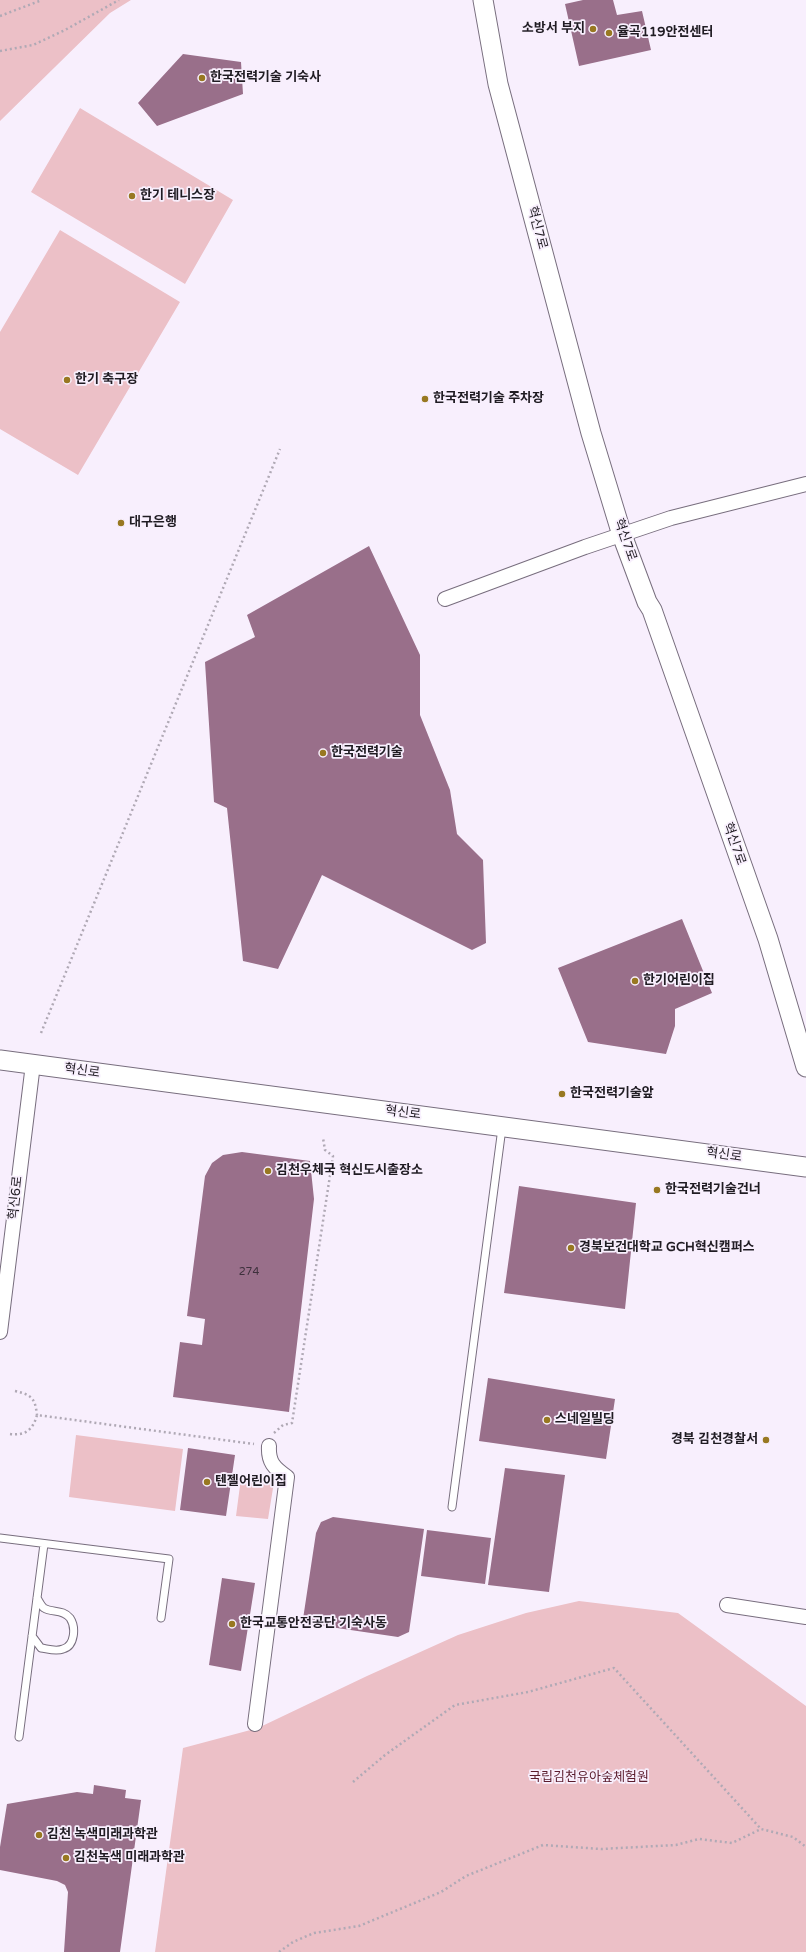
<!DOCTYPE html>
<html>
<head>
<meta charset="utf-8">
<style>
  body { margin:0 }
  canvas { display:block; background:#f8effd }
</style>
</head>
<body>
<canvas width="806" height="1952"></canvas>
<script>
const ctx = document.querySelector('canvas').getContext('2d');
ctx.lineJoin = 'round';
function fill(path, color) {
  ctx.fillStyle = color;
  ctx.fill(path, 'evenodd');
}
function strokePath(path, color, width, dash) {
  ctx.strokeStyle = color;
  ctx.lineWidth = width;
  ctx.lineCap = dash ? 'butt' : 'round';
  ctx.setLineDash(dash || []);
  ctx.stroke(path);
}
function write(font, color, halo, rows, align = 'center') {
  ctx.font = font + ' "Varela Round","Noto Sans KR",sans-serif';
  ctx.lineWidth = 3.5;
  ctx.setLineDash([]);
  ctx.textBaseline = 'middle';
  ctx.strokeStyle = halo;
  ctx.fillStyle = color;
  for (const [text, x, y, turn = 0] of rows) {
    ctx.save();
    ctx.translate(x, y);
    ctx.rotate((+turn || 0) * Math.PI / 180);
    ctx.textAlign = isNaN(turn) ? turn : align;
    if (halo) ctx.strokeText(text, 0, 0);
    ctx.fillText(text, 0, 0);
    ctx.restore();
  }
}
const green = new Path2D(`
  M0 0H131L110 13 0 121Z
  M80 108 233 200 185 284 31 192Z
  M60 230 180 302 78 475 0 429V332Z
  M76 1435 183 1449 175 1511 69 1497Z
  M241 1478 274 1482 268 1519 236 1516Z
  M579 1601 678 1613 806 1706V1952H155L183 1748 258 1728 367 1676 458 1635 526 1613Z`);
const building = new Path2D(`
  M583 0H613L617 15 642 11 651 50 579 66 565 4Z
  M183 54 241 62 243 94 157 126 138 103Z
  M369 546 420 655V715L450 790 457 834 483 860 486 943 472 950 322 875 278 969 243 961 227 808 214 802 205 662 255 637 247 615Z
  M682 919 712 993 675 1009V1026L666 1054 588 1042 558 968Z
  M242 1152 310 1161 314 1199 289 1412 173 1397 180 1342 202 1345 205 1319 187 1316 205 1176 212 1163 223 1155Z
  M519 1186 636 1203 625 1309 504 1293Z
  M488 1378 615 1399 606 1459 479 1441Z
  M188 1448 235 1455 226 1516 180 1510Z
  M505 1468 565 1475 549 1592 488 1585Z
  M333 1517 424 1529 409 1632 398 1637 310 1624 303 1619 316 1533 321 1522Z
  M427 1530 491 1538 485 1584 421 1576Z
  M222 1578 255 1583 241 1671 209 1665Z
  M94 1785 126 1790 125 1798 141 1800 120 1952H64L68 1892 65 1885 57 1881 0 1870V1847L7 1804 77 1792 93 1794Z`);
const path = new Path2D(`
  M0 16 42 0
  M0 51 33 45 65 30 119 0
  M41 1033 280 449
  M15 1391C32 1395 35 1398 37 1415
  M274 1433 283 1425 292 1423 333 1156 325 1150 323 1138
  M10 1434C25 1436 33 1430 37 1415L254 1444
  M353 1782 385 1755 455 1705 528 1692 614 1668 761 1829
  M279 1952 293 1942 314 1933 359 1926 441 1892 466 1876 543 1845 601 1849 676 1845 699 1839 732 1843 761 1829 793 1837 806 1847`);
const lane = new Path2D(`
  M452 1507 502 1128
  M0 1538 169 1559 161 1618
  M32 1636 41 1648C48 1649 56 1652 63 1649 75 1646 76 1627 70 1618 63 1609 52 1613 44 1608 41 1606 39 1601 37 1598
  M19 1737 44 1544`);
const street = new Path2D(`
  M445 599 585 547 671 518 806 484
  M0 1332 33 1064
  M727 1605 806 1617
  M255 1724 287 1477C274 1468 268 1462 269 1446`);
const secondary = new Path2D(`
  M483 0 498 84 591 433 622 535 647 602 652 610 768 939 806 1067
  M0 1060 806 1167`);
const markers = [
  [593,29,4,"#987821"],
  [609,33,4,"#987821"],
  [202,78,4,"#987821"],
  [132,196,4,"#987821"],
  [67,380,4,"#987821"],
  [425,399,4,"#987821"],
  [121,523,4,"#987821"],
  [323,753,4,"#987821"],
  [635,981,4,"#987821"],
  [562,1094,4,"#987821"],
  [268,1171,4,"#987821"],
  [657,1190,4,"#987821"],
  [571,1248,4,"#987821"],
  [547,1420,4,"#987821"],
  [766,1440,4,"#987821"],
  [207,1482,4,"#987821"],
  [232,1624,4,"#987821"],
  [39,1835,4,"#987821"],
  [66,1858,4,"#987821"]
];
const numberNames = [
  ["274",249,1272]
];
const poiNames = [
  ["소방서 부지",585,29,"right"],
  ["율곡119안전센터",617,33],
  ["한국전력기술 기숙사",210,78],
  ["한기 테니스장",140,196],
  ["한기 축구장",75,380],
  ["한국전력기술 주차장",433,399],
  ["대구은행",129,523],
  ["한국전력기술",331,753],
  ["한기어린이집",643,981],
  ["한국전력기술앞",570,1094],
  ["김천우체국 혁신도시출장소",276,1171],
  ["한국전력기술건너",665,1190],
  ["경북보건대학교 GCH혁신캠퍼스",579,1248],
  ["스네일빌딩",555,1420],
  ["경북 김천경찰서",758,1440,"right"],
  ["텐젤어린이집",215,1482],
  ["한국교통안전공단 기숙사동",240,1624],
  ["김천 녹색미래과학관",47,1835],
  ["김천녹색 미래과학관",74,1858]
];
const streetNames = [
  ["혁신7로",537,228,75],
  ["혁신7로",625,540,71],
  ["혁신7로",734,844,71],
  ["혁신로",82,1071,8],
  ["혁신로",403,1113,7],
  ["혁신로",724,1155,8],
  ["혁신6로",16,1198,-84]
];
const parkNames = [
  ["국립김천유아숲체험원",589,1778]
];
fill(green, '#ecc0c7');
fill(building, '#996f8a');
strokePath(lane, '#786e7e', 9);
strokePath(street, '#786e7e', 16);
strokePath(secondary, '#786e7e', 21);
strokePath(path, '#b0a9b5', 2.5, [2, 3]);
strokePath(lane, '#fff', 7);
strokePath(street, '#fff', 14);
strokePath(secondary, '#fff', 19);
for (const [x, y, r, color] of markers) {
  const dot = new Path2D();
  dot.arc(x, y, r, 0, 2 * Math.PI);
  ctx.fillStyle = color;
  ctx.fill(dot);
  strokePath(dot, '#f8effd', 1.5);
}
write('11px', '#3e313d', null, numberNames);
write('bold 13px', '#201c23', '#f8effd', poiNames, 'left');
write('13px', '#201c23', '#f8effd', streetNames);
write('13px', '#5b1c2d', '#f8effd', parkNames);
</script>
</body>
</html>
